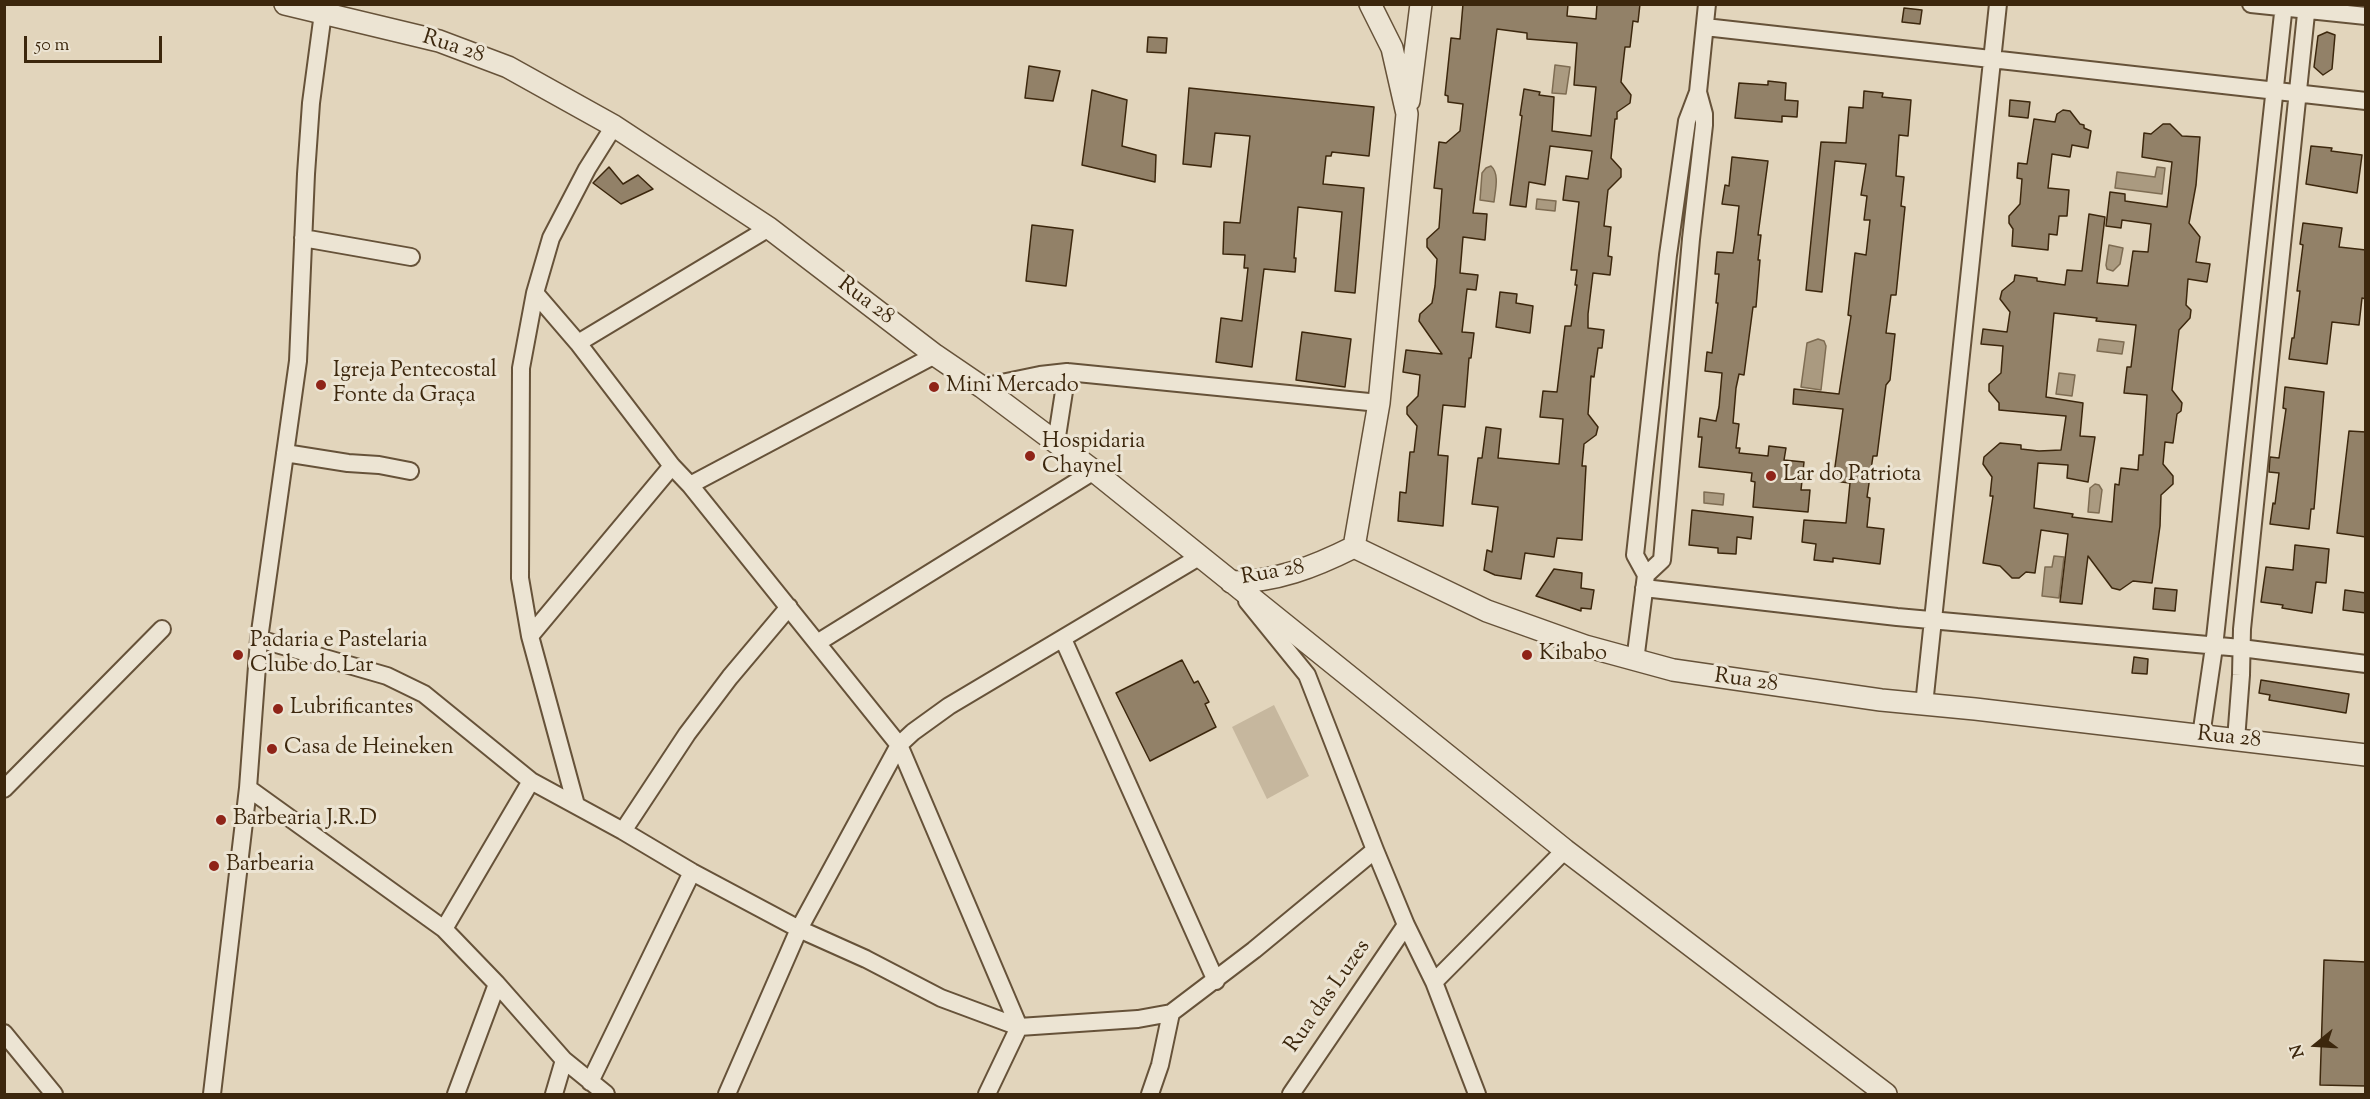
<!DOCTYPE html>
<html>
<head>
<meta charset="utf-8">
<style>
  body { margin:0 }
  #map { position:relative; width:2370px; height:1099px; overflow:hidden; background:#e2d5bc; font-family:"Sorts Mill Goudy",serif }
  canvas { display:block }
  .frame { position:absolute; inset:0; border:6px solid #3c270d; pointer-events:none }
  .north { position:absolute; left:2286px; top:1015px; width:60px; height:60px; -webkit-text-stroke:4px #ece4d3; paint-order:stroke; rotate:252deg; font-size:16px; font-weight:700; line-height:24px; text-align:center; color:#3c270d }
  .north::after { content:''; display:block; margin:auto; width:21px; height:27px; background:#3c270d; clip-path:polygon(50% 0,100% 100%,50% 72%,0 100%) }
  .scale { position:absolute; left:24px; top:36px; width:138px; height:27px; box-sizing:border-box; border:3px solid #3c270d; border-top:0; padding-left:8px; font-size:18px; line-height:21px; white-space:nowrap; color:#3c270d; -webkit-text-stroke:4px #ece4d3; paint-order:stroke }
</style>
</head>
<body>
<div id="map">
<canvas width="2370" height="1099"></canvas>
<div class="frame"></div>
<div class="north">N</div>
<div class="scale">50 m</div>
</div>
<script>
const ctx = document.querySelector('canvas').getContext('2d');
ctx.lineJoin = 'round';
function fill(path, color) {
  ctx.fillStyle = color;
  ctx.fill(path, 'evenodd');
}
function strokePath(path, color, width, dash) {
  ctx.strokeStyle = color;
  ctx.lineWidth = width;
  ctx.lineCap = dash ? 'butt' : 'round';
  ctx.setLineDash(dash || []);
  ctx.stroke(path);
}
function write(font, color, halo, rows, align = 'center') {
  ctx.font = font + ' "Sorts Mill Goudy",serif';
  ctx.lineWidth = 6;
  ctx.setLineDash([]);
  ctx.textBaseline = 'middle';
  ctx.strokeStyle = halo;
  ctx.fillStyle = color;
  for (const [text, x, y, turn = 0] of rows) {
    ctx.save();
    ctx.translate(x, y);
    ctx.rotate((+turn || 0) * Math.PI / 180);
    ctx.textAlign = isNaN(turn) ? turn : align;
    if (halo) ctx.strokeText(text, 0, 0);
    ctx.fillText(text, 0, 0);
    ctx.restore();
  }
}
const green = new Path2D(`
  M1274 705 1309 776 1267 799 1232 727Z`);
const water = new Path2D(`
  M1555 65 1570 67 1566 94 1552 93Z
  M1491 166C1500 174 1495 191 1494 202L1480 200 1482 173 1486 168Z
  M2157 167 2165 168 2162 194 2115 188 2117 172 2155 177Z
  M1537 199 1556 201 1555 211 1536 209Z
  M2109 245 2123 248 2120 264 2113 271 2107 269 2106 265Z
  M1818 339 1824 341 1826 346 1821 390 1801 387 1807 343Z
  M2099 339 2124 342 2122 354 2097 351Z
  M2059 373 2075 375 2072 396 2056 394Z
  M2095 484 2099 485 2102 490 2099 513 2088 512 2090 488Z
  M1704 492 1724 494 1723 505 1704 503Z
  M2054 556 2064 557 2059 598 2042 596 2045 567H2052Z`);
const building = new Path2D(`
  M1463 4H1568L1567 16 1596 19 1597 4H1640L1638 22 1633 21 1630 47H1625L1621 82 1631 95 1630 103 1617 112V119H1615L1611 158 1621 169V177L1608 190 1604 226 1611 227 1608 256 1612 257 1610 275 1593 273 1588 314V328L1604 330 1602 348H1598L1594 377 1591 376 1588 414 1598 427 1596 435 1584 444 1582 466H1586L1582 540 1557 538 1554 557 1525 553 1521 579 1495 575 1484 570 1487 550 1492 552 1498 507 1472 504 1478 458H1482L1486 427 1501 429 1498 458 1559 464 1563 419 1540 417 1543 391 1557 392 1565 326H1571L1577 285H1575L1577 270H1571L1579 202 1563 200 1566 176 1588 179 1592 151 1550 146 1545 185 1529 182 1526 207 1510 205 1522 116 1520 115 1524 89 1540 92 1539 95 1554 97 1552 131 1591 136 1596 87 1574 85 1577 43 1527 39V33L1497 29 1473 213 1487 214 1485 240 1463 237 1460 273 1478 275 1476 290 1467 289 1462 332 1474 333 1471 358H1469L1465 407 1443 405 1438 455 1448 456 1443 526 1398 521 1400 492 1406 493 1410 452H1414L1417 426 1407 414V407L1418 396 1420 375 1403 372 1406 350 1442 354 1419 321 1420 314 1432 303 1435 286 1437 259 1427 247V239L1439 228 1442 189 1434 188 1439 142 1446 143 1460 131 1463 104 1448 102V96L1445 95 1451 38 1460 39Z
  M1904 8 1922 10 1920 24 1902 22Z
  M2327 32 2335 35 2332 69 2323 75 2314 67 2318 36Z
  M1148 37 1167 38 1166 53 1147 52Z
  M1029 66 1060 71 1053 101 1025 98Z
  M1768 81 1786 83 1785 100 1798 101 1797 117 1782 116V122L1735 118 1739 83 1768 85Z
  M1189 88 1374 107 1369 156 1332 152 1331 156H1326L1323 184 1364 188 1355 293 1335 291 1342 212 1298 207 1294 258H1296L1295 272 1264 269 1252 367 1216 362 1221 318 1242 321 1248 268H1244L1245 255 1223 254 1224 222 1240 223 1250 136 1215 133 1211 167 1183 164Z
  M1092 90 1127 100 1122 146 1156 155 1155 182 1082 165Z
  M1864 91 1883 93 1882 97 1911 100 1908 136 1899 135 1896 176 1904 177 1901 206 1905 207 1896 295H1891L1886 333 1895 334 1890 380 1886 385 1877 456H1873L1867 497 1870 498 1867 527 1884 529 1880 564 1833 558V562L1814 560 1816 544 1802 542 1804 520 1846 523 1850 483 1833 481 1843 409 1793 404 1794 389 1839 394 1851 316 1848 315 1855 253 1866 255 1870 220H1864L1867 196 1861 195 1866 164 1835 161 1822 292 1806 290 1821 142 1846 143 1849 107 1863 108Z
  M2010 100 2030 102 2028 118 2009 116Z
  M2063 110 2070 111 2080 124 2084 125V128L2091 131 2088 148 2072 145 2070 157 2052 154 2048 188 2069 190 2067 216H2059L2057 235 2049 234 2048 250 2012 246 2013 229 2009 223V216L2020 204 2022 179 2017 178 2018 163 2027 164 2034 119 2055 122 2057 114Z
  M2163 124H2170L2182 136 2200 137 2196 185 2189 223 2200 237 2196 262 2210 264 2207 282 2188 279 2186 305 2191 310 2190 318 2179 330 2172 390 2182 403 2181 411 2177 414 2173 443 2165 442 2163 464 2173 476V484L2161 495 2160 526 2152 583 2133 581 2120 590 2112 588 2088 556 2082 604 2060 602 2068 534 2041 530 2035 573 2026 572 2019 578H2012L2000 566 1983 563 1993 496H1990L1992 477 1983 464 1984 457 2000 443 2021 445V449L2039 451 2061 450 2066 416 1999 410V403L1989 391V384L2001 373 2003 346 1981 344 1983 329 2007 332 2010 312 2000 299 2002 291 2014 281 2015 275 2037 278V281L2065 285 2067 270 2082 271 2089 214 2105 217 2097 283 2128 286 2133 251 2148 252 2151 224 2122 220 2121 228 2106 226 2110 192 2125 194V201L2167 207 2172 162 2142 157 2144 133 2151 134ZM2054 313 2097 318 2096 321 2136 325 2131 367H2127L2124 393 2147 395 2143 455H2139L2138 470 2121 468 2119 485 2115 484 2112 522 2072 517 2073 514 2034 508 2038 463 2068 465 2067 478 2088 482 2095 437 2080 436 2083 403 2046 397Z
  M2311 146 2332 148 2331 151 2362 155 2357 193 2306 184Z
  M1732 157 1768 161 1758 235H1761L1758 260H1760L1756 307H1753L1744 375 1739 374 1736 388 1733 423 1739 424 1736 448H1740L1739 453 1768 456 1769 446 1786 448 1784 460 1804 462 1801 490H1810L1808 512 1753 507 1755 482 1751 481 1752 473 1699 467 1702 437H1698L1700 418 1716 421 1719 407 1722 373 1705 371 1707 352 1712 353 1718 303H1716L1719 274H1715L1717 252 1733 253 1735 240 1739 206 1722 204 1725 185 1729 186Z
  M609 167 623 184 638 175 653 189 621 204 593 183Z
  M2303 223 2342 228 2339 247 2366 250V299L2362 298 2359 325 2332 322 2327 364 2289 359 2292 338H2294L2300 291H2297L2303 245 2300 244Z
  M1032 225 1073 230 1066 286 1026 281Z
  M1500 292 1517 294 1516 303 1533 306 1530 333 1496 327Z
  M1302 332 1351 339 1345 387 1296 380Z
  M2285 387 2324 392 2314 509H2311L2309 529 2270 524 2273 503 2275 504 2279 473 2269 472 2270 457 2279 458 2286 409 2283 408Z
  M2349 431 2366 432V537L2337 533Z
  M1692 510 1753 517 1751 539 1737 537 1736 554 1718 553V548L1689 545Z
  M2295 545 2329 549 2326 583 2316 582 2312 613 2282 608 2283 605 2261 602 2266 567 2293 570Z
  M1554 569 1582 573 1581 588 1594 590 1591 609 1581 608V611L1536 596Z
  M2155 588 2177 590 2175 611 2153 609Z
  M2345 590 2366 593V613L2343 610Z
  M2134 657 2148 659 2147 674 2132 673Z
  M1182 660 1194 683 1198 681 1209 702 1205 704 1216 727 1150 761 1116 693Z
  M2261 680 2349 694 2346 713 2269 700 2270 695 2259 693Z
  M2324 960 2366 962V1086L2320 1085Z`);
const minor = new Path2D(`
  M2251 4 2366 16
  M1705 27 2366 101
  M303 238 411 257
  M535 293 578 343 672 466 690 485 899 745 1019 1027 987 1094
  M578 343 769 228
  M982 387 1040 375 1067 372 1379 403
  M1056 443 1067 372
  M285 453 348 463 379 465 410 471
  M690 485 935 355
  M1646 575 1662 560 1691 239 1704 125V114L1698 92
  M1644 588 1897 617 2241 648 2366 664
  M1247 601 1307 675 1375 850 1406 925 1434 982 1477 1094
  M530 636 672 466
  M259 639 387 676 424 694 531 781 623 831 692 872 799 929 866 959 941 998 1019 1027 1138 1019 1171 1013 1254 950 1375 850
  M1063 639 1216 981
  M817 643 1094 471
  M1635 661 1646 575 1635 555 1668 255 1687 121 1698 92 1707 4
  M1924 705 1998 4
  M2201 736 2214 647 2284 4
  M2236 740 2241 675 2242 629 2307 4
  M248 788 444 929 497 984 564 1060 606 1094
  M4 789 162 629
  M576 805 530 636 520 578 521 368 535 293 551 238 587 169 614 126
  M623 831 687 734 730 677 789 607
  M444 929 531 781
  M1434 982 1565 850
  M4 1033 54 1094
  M590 1082 692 872
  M212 1094 248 788 259 639 298 361 306 174 311 103 323 13
  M456 1094 497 984
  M554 1094 564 1060
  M727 1094 799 929 899 745 913 732 949 706 1199 557
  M1150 1094 1160 1065 1171 1013
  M1291 1094 1406 925`);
const tertiary = new Path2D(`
  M285 4 439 41 508 67 614 126 769 228 935 355 982 387 1094 471 1565 850 1886 1094
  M1409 101 1421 4
  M1354 547 1487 611 1585 646 1673 670 1881 700 1975 709 2366 755
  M1354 547 1379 403 1407 114 1392 48 1370 4
  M1231 582C1276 582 1314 567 1354 547`);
const markers = [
  [321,385,6,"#8f2418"],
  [934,387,6,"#8f2418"],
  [1030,456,6,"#8f2418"],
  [1771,476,6,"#8f2418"],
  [238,655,6,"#8f2418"],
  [1527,655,6,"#8f2418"],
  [278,709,6,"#8f2418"],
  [272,749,6,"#8f2418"],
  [221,820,6,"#8f2418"],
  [214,866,6,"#8f2418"]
];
const streetNames = [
  ["Rua 28",453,48,18],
  ["Rua 28",865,302,37],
  ["Rua 28",1273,574,-10],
  ["Rua 28",1746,682,8],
  ["Rua 28",2229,739,6],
  ["Rua das Luzes",1329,997,-55]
];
const poiNames = [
  ["Igreja Pentecostal",333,372],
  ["Fonte da Graça",333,397],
  ["Mini Mercado",946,387],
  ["Hospidaria",1042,443],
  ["Chaynel",1042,468],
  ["Lar do Patriota",1783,476],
  ["Padaria e Pastelaria",250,642],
  ["Clube do Lar",250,667],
  ["Kibabo",1539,655],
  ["Lubrificantes",290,709],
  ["Casa de Heineken",284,749],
  ["Barbearia J.R.D",233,820],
  ["Barbearia",226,866]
];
fill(green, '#c6b79e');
fill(water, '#aa9a80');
strokePath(water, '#7e6c52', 1.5);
fill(building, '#928168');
strokePath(building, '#3c270d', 1.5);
strokePath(minor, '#665239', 20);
strokePath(tertiary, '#665239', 24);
strokePath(minor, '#ece4d3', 16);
strokePath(tertiary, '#ece4d3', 21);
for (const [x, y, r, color] of markers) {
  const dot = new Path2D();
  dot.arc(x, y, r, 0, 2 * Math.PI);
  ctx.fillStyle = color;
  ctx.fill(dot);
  strokePath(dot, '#ece4d3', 2);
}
write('22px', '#3c270d', '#ece4d3', streetNames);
write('22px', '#3c270d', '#ece4d3', poiNames, 'left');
</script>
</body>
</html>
